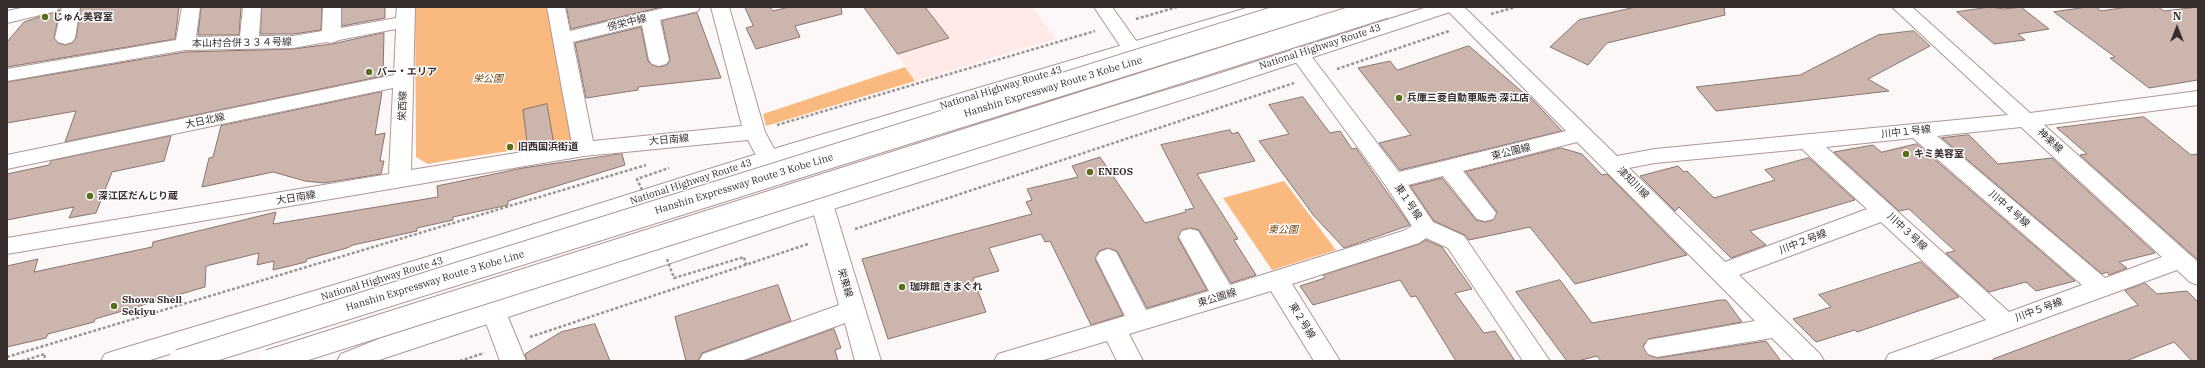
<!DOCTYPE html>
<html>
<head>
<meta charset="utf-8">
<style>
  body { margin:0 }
  #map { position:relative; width:2205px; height:368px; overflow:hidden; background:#fdf8f8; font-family:"IBM Plex Serif",serif }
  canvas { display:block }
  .frame { position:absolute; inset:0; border:8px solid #382e2d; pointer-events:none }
  .north { position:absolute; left:2157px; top:8px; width:40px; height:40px; -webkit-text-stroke:3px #fff; paint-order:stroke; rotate:0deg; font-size:11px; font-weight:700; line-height:16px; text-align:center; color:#382e2d }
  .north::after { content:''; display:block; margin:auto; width:14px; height:18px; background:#382e2d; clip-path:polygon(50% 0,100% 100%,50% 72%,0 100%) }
</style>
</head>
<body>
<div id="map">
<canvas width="2205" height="368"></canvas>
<div class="frame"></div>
<div class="north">N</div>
</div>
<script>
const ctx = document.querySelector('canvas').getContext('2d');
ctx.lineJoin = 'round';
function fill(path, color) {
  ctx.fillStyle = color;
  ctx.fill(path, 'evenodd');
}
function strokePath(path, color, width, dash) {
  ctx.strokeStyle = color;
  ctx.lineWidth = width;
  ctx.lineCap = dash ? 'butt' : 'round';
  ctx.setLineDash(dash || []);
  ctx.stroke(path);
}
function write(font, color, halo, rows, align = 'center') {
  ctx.font = font + ' "IBM Plex Serif","Noto Sans JP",serif';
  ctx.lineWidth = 3;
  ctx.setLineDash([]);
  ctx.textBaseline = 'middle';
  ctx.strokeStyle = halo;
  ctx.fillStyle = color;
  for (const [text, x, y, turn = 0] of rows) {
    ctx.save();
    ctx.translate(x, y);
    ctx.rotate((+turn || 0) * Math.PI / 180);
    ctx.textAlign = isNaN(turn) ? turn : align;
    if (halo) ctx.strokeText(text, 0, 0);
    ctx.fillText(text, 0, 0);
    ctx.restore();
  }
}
const built = new Path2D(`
  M906 7H1032L1056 39 915 81 871 17Z`);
const green = new Path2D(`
  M415 7H549L574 141C525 149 476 155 428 164L416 157Z
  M905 67 915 81 766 126 763 114Z
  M1284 181 1336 250 1272 270 1223 198Z`);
const building = new Path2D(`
  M81 7H179L175 39 7 67V42L24 22 60 10 54 38 58 43 65 45 72 43 76 38Z
  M207 7H241L239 35H198L201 8Z
  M262 7H322L321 30 293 34H261Z
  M342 7H385V18L342 26Z
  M567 7H662L571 29Z
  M745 7H770L773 11 789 7H841L842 14 795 26 800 37 756 49 746 28 753 26Z
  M864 7H925L949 38 898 54Z
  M1636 7H1724L1725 15 1607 43 1588 65 1550 47 1579 20Z
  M1991 7 2004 9 2021 7 2049 29 2018 34 2025 40 1994 44 1957 12Z
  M2088 7H2096L2101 11 2128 7H2158L2164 11 2198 7V80L2149 88 2110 58 2115 57 2054 12Z
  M697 13 721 78 638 87V90L586 98 575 43 641 27 648 61 652 65 659 67 667 65 670 60 662 21Z
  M1914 31 1930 46 1868 79 1889 91 1716 111 1696 87 1800 75 1878 35Z
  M384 33 383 76 65 142 76 111 7 123V82L185 52 293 49 332 44Z
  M1469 46 1526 95H1528L1562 131 1400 170 1379 143 1411 135 1358 68 1390 61 1397 70Z
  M382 92 375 135 385 133 380 161H384L381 174 324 183 305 181 273 172 202 187 209 158 213 157 221 126Z
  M1303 97 1330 133 1340 131 1352 149 1356 148 1410 225 1344 248 1314 216 1259 141 1289 134 1269 105Z
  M547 104 554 145 528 150 523 110Z
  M2144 117 2191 155 2198 154V260L2080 155 2087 154 2057 128Z
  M1230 130 1232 134 1238 132 1255 161 1197 174 1238 239 1234 240 1256 275 1231 283 1199 230 1190 228 1182 230 1178 238 1207 290 1147 308 1117 251 1107 248 1099 251 1095 259 1123 315 1091 325 1050 241 1045 242 1041 234 989 248 999 271 973 278 986 312 888 339 862 259 1032 214 1026 202 1032 200 1027 189 1078 177 1072 166 1100 157 1145 223 1186 212 1185 210 1194 208 1161 145Z
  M1969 135 1998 164 2052 158 2155 253 2119 262 2127 268 2109 275 2107 272 2102 274 1942 138Z
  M171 136 164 161 112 172 96 213 69 218 74 207 7 220V174L49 165 51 161Z
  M1917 144 2075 281 2036 291 2026 282 1989 292 1946 253 1955 251 1909 209 1899 211 1834 152 1873 145 1881 152Z
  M1561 148 1582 154 1602 175 1607 174 1687 255 1575 284 1530 227 1469 240 1465 235 1434 221 1410 186 1442 178 1476 220 1485 222 1493 220 1497 212 1466 172Z
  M622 154 625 165 508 201V205L453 217V220L417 228V231L353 245 347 248 307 259 306 262 273 270 274 261 257 265 259 253 206 266 205 287 95 319 94 322 48 334 46 338 7 347V266L38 259 34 272 152 247 153 242 276 212 273 224 438 197 437 186 523 168Z
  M1809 158 1855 200 1750 231 1766 245 1731 258 1679 207 1675 211 1640 176 1678 166 1684 172 1687 171 1714 198 1775 180 1765 170Z
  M1426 240 1442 247 1472 289 1455 293 1484 333 1495 331 1515 361H1456L1416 296 1411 297 1400 280 1313 305 1300 286 1325 278 1323 275 1419 244Z
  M1921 262 1959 297 1857 332 1855 330 1816 342 1793 319 1831 307 1819 295Z
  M1560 280 1592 323 1720 300H1726L1742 322 1648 339 1643 346 1648 355 1657 358 1766 341 1781 361H1601L1597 356 1578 361H1567L1516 292Z
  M2145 283 2157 294 2187 291 2198 302V361H2192L2174 342 2126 361H1993V359L2138 305 2125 291Z
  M778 285 791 321 702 353 698 361H686L675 317Z
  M595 324 610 361H527L525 354 561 332Z
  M834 329 841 348 835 350 838 361H745Z`);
const path = new Path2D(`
  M1491 14 1516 7
  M1136 19 1177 7
  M1337 69 1449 31
  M777 125 1095 31
  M855 229 1294 83
  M711 267 744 257 746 265
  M530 337 808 244
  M7 357 646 165
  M22 361 45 354 44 361
  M460 361 484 353`);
const minor = new Path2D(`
  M26 7H59L57 11 7 23V11Z
  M62 7H80L75 38 72 42 65 44 58 42 55 38Z
  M182 7H200L196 37 240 36 243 7H261L259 36H293L322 31 323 7H341V28L396 18 397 7H415L411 170 572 144 547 7H565L570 31 668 7H700L698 11 660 20 669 60 666 64 659 66 652 64 649 60 642 25 573 42 593 141 742 126 711 7H729L765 132 779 158 776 163 768 165 760 163 748 140 584 156 7 254V238L389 174 393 88 7 169V155L394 75 396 29 339 40 331 43 327 42 293 48 185 50 7 81V69L176 40Z
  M1094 7H1112L1142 49 1139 53 1132 55 1125 53Z
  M1444 7H1464L1617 156 1655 149 2008 115 1892 7H1912L2030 113 2198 91V105L2044 125 2198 262V285L2190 282 2177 270 1927 361H1885L1889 354 1986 320 1881 222 1739 275 1820 354 1824 361H1795L1772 338 1657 357 1648 354 1644 347 1648 340 1755 321 1577 142 1463 171 1496 213 1493 219 1485 221 1477 219 1443 176 1408 185 1433 222 1464 236 1550 361H1523L1448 248 1426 238 1419 243 1292 284 1340 361H1314L1271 291 1129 334 1143 361H1117L1107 341 1040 361H994L998 354 1125 316 1096 258 1100 252 1108 249 1116 252 1146 310 1209 291 1179 237 1182 231 1190 229 1198 231 1230 285 1403 231 1412 226 1386 186 1292 57 1289 53 1292 49 1299 47 1306 49 1399 172 1566 131ZM2021 127 2162 257 2105 278 1937 136ZM1913 138 2082 285 2009 312 1826 147ZM1802 149 1867 209 1725 262 1629 168 1655 163Z
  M822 196 830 198 833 204 881 361H855L845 323 741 361H699L703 354 839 305 811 204 814 198Z
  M494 303 503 305 526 361H500L482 312 485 305Z`);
const highway = new Path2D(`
  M1250 7H1279L1277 11 776 163 505 250 147 361H101L105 354 114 351 490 238 760 153Z
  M1427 7H1455L1453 11 1213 90 830 210 376 361H337L341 354 381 338 814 198 1199 80Z`);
const pathBridge = new Path2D(`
  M642 190 637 179 669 168
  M667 259 674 278 711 267`);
const highwayBridge = new Path2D(`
  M179 361 1309 7
  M269 361 1385 7`);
const markers = [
  [45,17,4,"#5a6e1c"],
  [369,72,4,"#5a6e1c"],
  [1399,98,4,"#5a6e1c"],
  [510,147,4,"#5a6e1c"],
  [1906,154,4,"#5a6e1c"],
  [1090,172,4,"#5a6e1c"],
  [90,196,4,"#5a6e1c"],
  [902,287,4,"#5a6e1c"],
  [114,306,4,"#5a6e1c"]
];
const poiNames = [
  ["じゅん美容室",53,17],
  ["バー・エリア",377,72],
  ["兵庫三菱自動車販売 深江店",1407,98],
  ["旧西国浜街道",518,147],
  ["キミ美容室",1914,154],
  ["ENEOS",1098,172],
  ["深江区だんじり蔵",98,196],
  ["珈琲館 きまぐれ",910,287],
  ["Showa Shell",122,300],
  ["Sekiyu",122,312]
];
const streetNames = [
  ["傍栄中線",627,23,-14],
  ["本山村合併３３４号線",242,43,-1],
  ["National Highway Route 43",1320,47,-18],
  ["Hanshin Expressway Route 3 Kobe Line",1053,87,-17],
  ["National Highway Route 43",1001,88,-17],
  ["栄西線",403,106,-88],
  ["大日北線",205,121,-12],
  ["川中１号線",1906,132,-6],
  ["大日南線",669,140,-5],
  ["神楽線",2050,141,42],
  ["東公園線",1511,152,-14],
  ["National Highway Route 43",691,182,-18],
  ["津知川線",1633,183,45],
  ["Hanshin Expressway Route 3 Kobe Line",744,184,-17],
  ["大日南線",296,198,-9],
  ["東１号線",1408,202,56],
  ["川中４号線",2009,209,41],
  ["川中３号線",1907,232,43],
  ["川中２号線",1803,242,-21],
  ["National Highway Route 43",382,279,-17],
  ["Hanshin Expressway Route 3 Kobe Line",435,281,-17],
  ["栄東線",845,283,74],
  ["東公園線",1217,298,-17],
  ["川中５号線",2039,310,-20],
  ["東２号線",1302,321,58]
];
const parkNames = [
  ["栄公園",488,79],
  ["東公園",1283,230]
];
fill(built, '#ffeae8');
fill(green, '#faba7f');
fill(building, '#cbb5ac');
strokePath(building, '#89756d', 1);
strokePath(minor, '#af9795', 2);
strokePath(highway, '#af9795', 2);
strokePath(path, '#9c9494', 2.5, [3, 2]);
fill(minor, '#fff');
fill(highway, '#fff');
strokePath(highwayBridge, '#af9795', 24, []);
strokePath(pathBridge, '#9c9494', 2.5, [3, 2]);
strokePath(highwayBridge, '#fff', 22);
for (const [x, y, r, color] of markers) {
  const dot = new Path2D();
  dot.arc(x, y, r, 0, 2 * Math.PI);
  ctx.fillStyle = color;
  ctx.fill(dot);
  strokePath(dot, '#fff', 1.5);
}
write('bold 10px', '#382e2d', '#fff', poiNames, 'left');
write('10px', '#382e2d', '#fff', streetNames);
write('italic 10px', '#754612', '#fff', parkNames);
</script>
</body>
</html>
